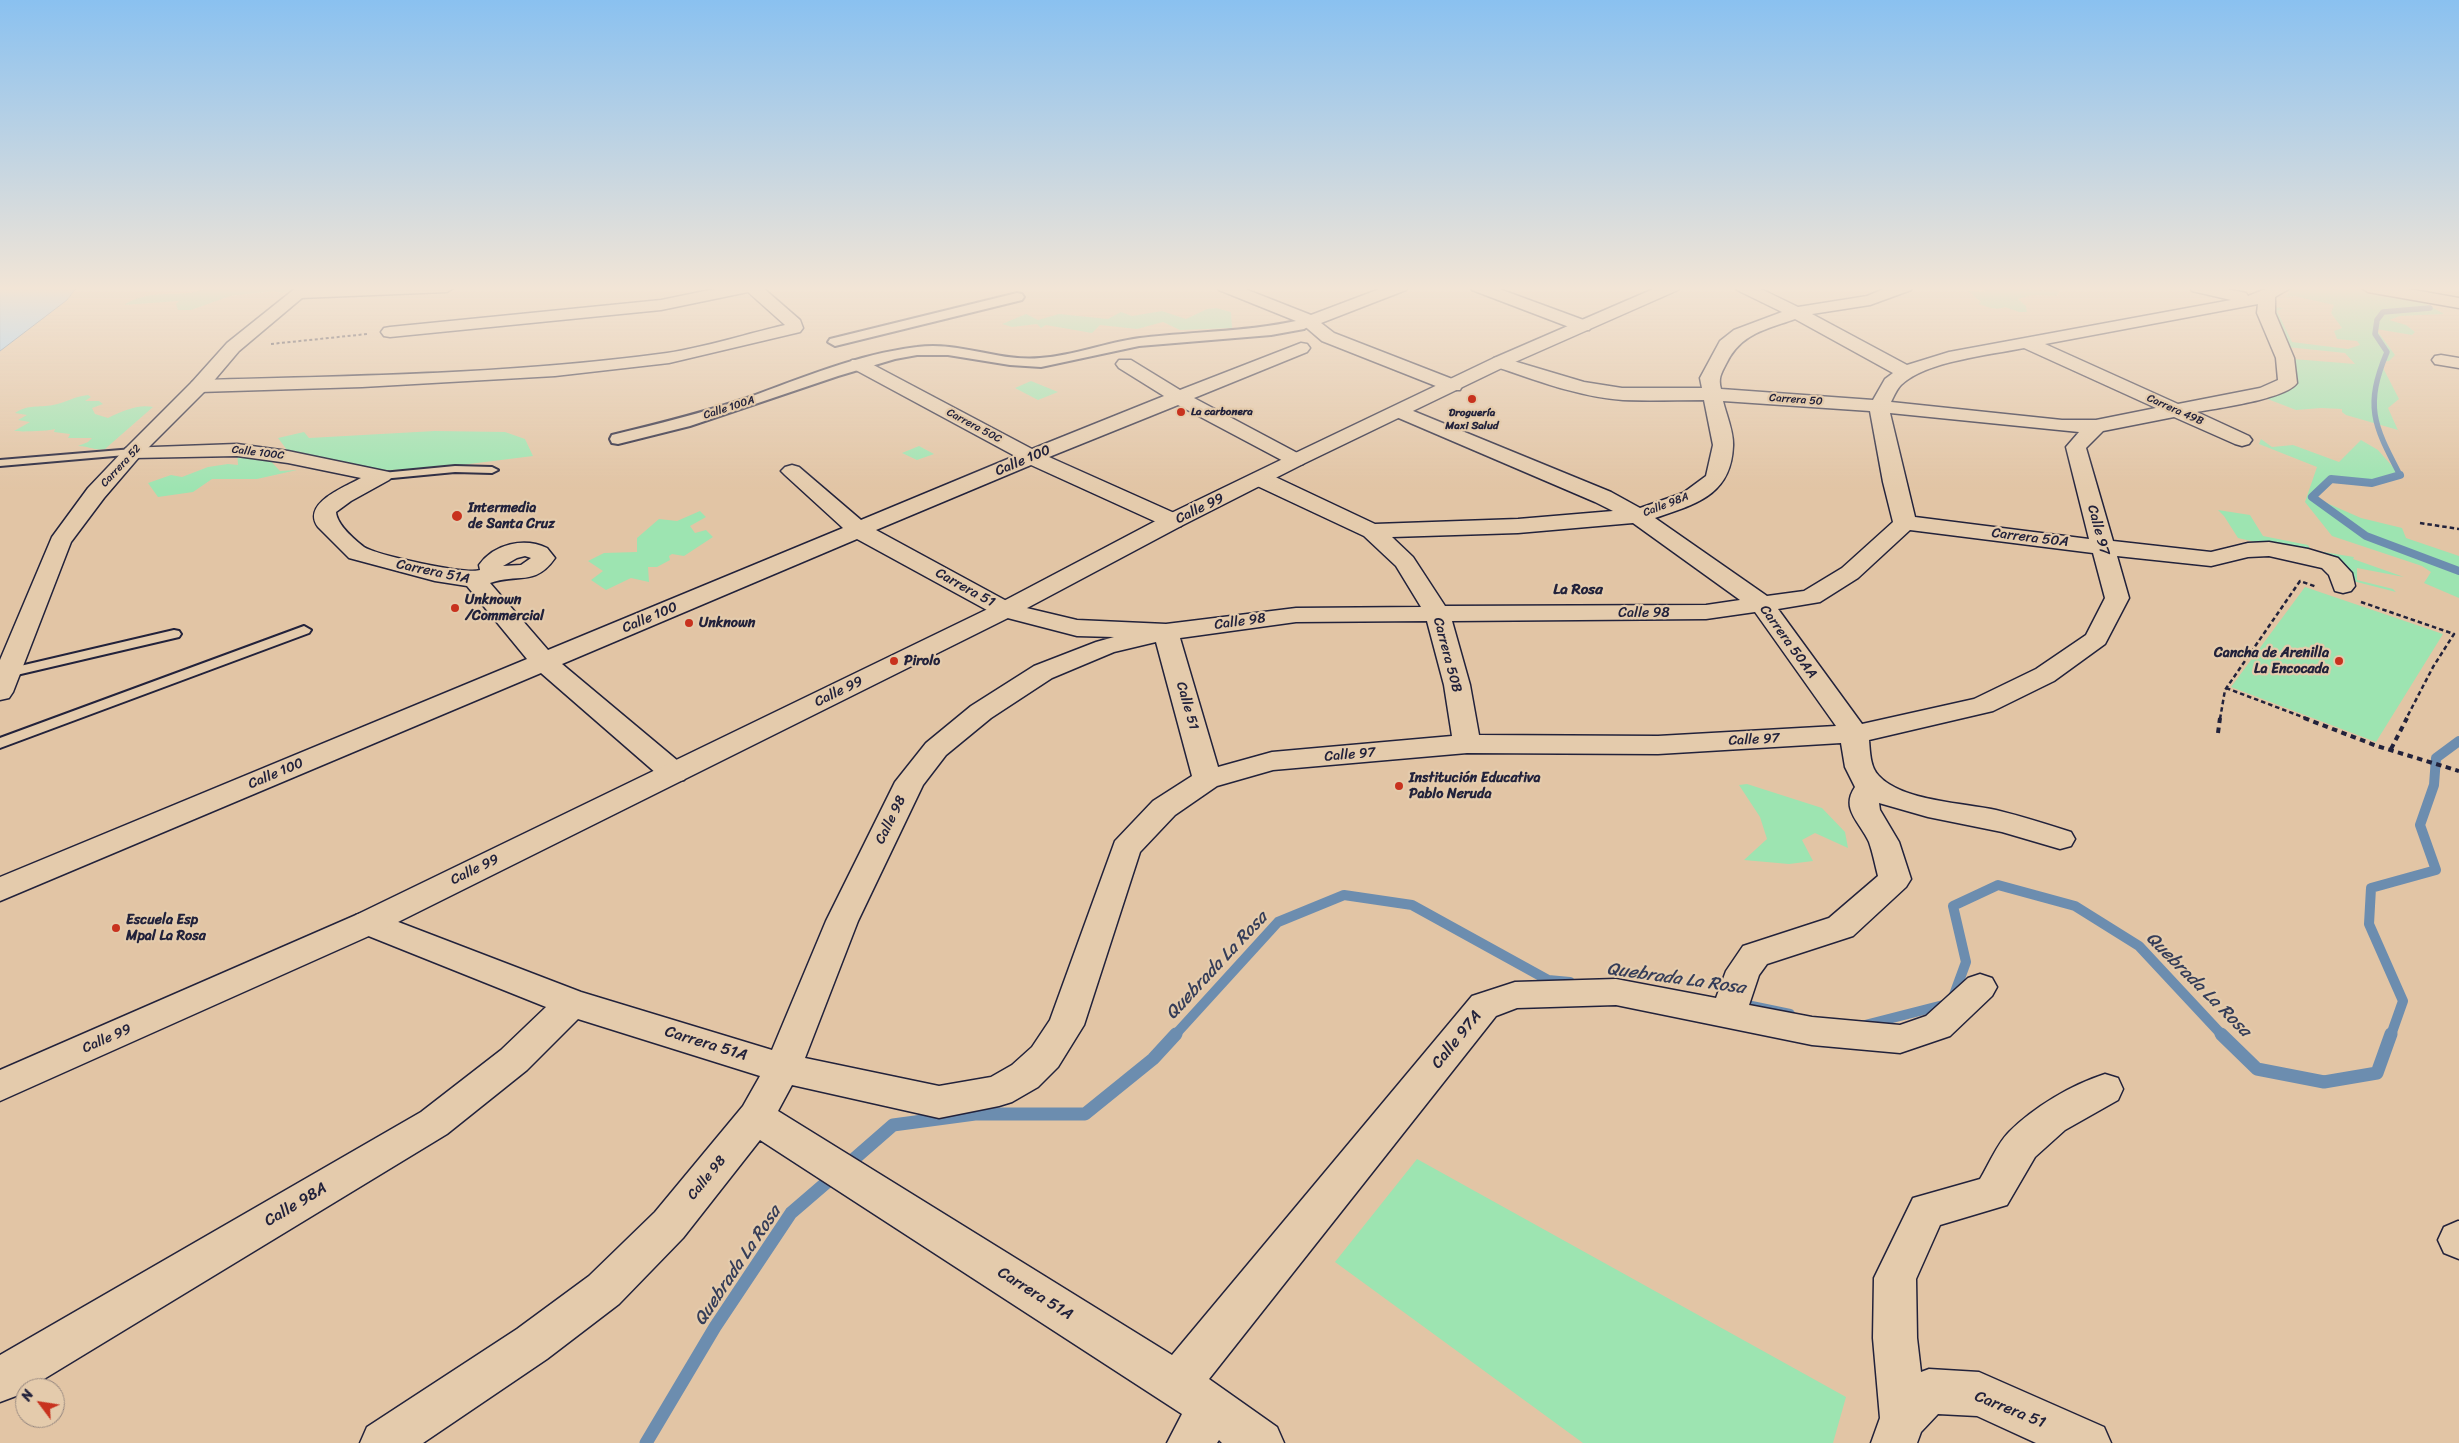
<!DOCTYPE html>
<html>
<head>
<meta charset="utf-8">
<style>
  body { margin:0 }
  #map { position:relative; width:2459px; height:1443px; overflow:hidden; background:#e2c5a5; font-family:Sriracha,sans-serif }
  canvas { display:block }
  .north { position:absolute; left:15px; top:1378px; width:50px; height:50px; box-sizing:border-box; background:#e4cbac; border:1px solid #96877f; border-radius:50%; rotate:301deg; font-size:14px; font-weight:700; line-height:20px; text-align:center; color:#22223b }
  .north::after { content:''; display:block; margin:auto; width:18px; height:22px; background:#c8321e; clip-path:polygon(50% 0,100% 100%,50% 72%,0 100%) }
</style>
</head>
<body>
<div id="map">
<canvas width="2459" height="1443"></canvas>
<div class="north">N</div>
</div>
<script>
const ctx = document.querySelector('canvas').getContext('2d');
ctx.lineJoin = 'round';
function fill(path, color) {
  ctx.fillStyle = color;
  ctx.fill(path, 'evenodd');
}
function strokePath(path, color, width, dash) {
  ctx.strokeStyle = color;
  ctx.lineWidth = width;
  ctx.lineCap = dash ? 'butt' : 'round';
  ctx.setLineDash(dash || []);
  ctx.stroke(path);
}
function write(font, color, halo, rows, align = 'center') {
  ctx.font = font + ' Sriracha,sans-serif';
  ctx.lineWidth = 4.5;
  ctx.setLineDash([]);
  ctx.textBaseline = 'middle';
  ctx.strokeStyle = halo;
  ctx.fillStyle = color;
  for (const [text, x, y, turn = 0] of rows) {
    ctx.save();
    ctx.translate(x, y);
    ctx.rotate((+turn || 0) * Math.PI / 180);
    ctx.textAlign = isNaN(turn) ? turn : align;
    if (halo) ctx.strokeText(text, 0, 0);
    ctx.fillText(text, 0, 0);
    ctx.restore();
  }
}
const green = new Path2D(`
  M209 287H296C288 293 283 294 274 291L230 296 191 310H178L176 304 179 301 124 305C146 291 166 295 190 293 196 292 203 289 209 287Z
  M1999 287C2017 287 2032 291 2049 290L2046 287 2060 290 2057 296 2033 295 2018 299 2026 306 2027 312H2019L2005 307C1996 311 1988 307 1979 304L1981 302 1968 291 1985 292 1983 288Z
  M2281 287H2371L2388 290 2376 294 2423 302 2444 314 2400 316 2389 320 2406 325 2415 332 2412 335 2376 329 2395 355 2389 361 2380 362 2399 399 2388 408 2401 437 2398 430 2346 415 2342 412V409L2321 408 2296 410 2265 398 2288 381 2295 362 2293 359 2355 364 2345 353 2277 346 2271 307 2283 308 2277 311 2292 342 2348 349 2360 345 2357 341 2337 339 2334 331 2342 328 2331 313 2334 305 2294 296 2286 297 2289 293Z
  M1216 308 1231 312 1232 328 1180 330 1163 322 1137 329 1100 325 1092 333 1046 325 1041 328 1037 324 1012 327 1002 324 1026 314 1038 320 1059 314 1108 319 1121 312 1132 316 1162 311 1186 319 1207 309Z
  M1031 381 1058 392 1038 400 1015 388Z
  M88 395 91 397 85 401H99L103 404 92 408 95 414 108 418C122 411 138 404 153 407L105 449C95 451 88 446 78 446L88 442 92 438H68L70 434 54 432 55 429C50 431 20 432 14 431L30 422 18 420 27 415 15 413C28 404 38 408 53 405 65 403 75 396 88 395Z
  M435 431 505 432 525 439 533 456 429 469 387 470 296 462 278 438 304 432 309 438Z
  M2261 439 2272 447 2293 445 2339 462 2361 440 2378 450 2400 475 2382 480 2331 479 2313 497 2361 518 2402 528 2406 538 2459 556V598L2424 583 2431 572 2422 566 2332 536 2305 502 2317 467 2259 444Z
  M919 446 934 454 917 460 902 453Z
  M237 450 265 455 280 471 297 470 257 479H212L193 492 158 497 148 483 171 475 182 477 208 467 228 464 238 465Z
  M2218 510 2250 515 2263 536 2308 545 2311 550 2354 557 2353 559 2404 577 2357 568V580L2393 589 2396 592 2353 581 2350 574 2260 543 2238 538 2224 516Z
  M700 511 706 517 690 526 695 533 706 530 713 537 684 556 672 554 669 556 670 560 657 567H648L649 582 631 578 606 590 591 580 603 571 588 561 604 553 637 552V538L659 519 677 521Z
  M2305 587 2443 634 2376 742 2231 687Z
  M1747 784 1822 808 1845 832 1848 848 1815 833 1802 840 1813 861 1789 864 1744 860 1767 839 1760 817 1739 785Z
  M1417 1159 1846 1397 1833 1443H1583L1335 1262Z`);
const water = new Path2D(`
  M0 287H77L67 300 0 351Z`);
const streamFar3 = new Path2D(`
  M2397 476 2400 475C2374 425 2364 407 2387 352L2375 334 2377 320 2383 312 2430 308`);
const streamFar2 = new Path2D(`
  M2400 475 2372 483 2331 479 2312 497 2366 536 2459 571`);
const streamFar1 = new Path2D(`
  M1742 1004 1790 1014
  M1865 1025 1951 1003 1966 962 1953 906 1998 885 2075 906 2139 946 2222 1035
  M1175 1035 1278 922 1344 895 1412 905 1548 980 1570 982
  M2391 1035 2403 1001 2369 924 2371 888 2436 870 2420 825 2434 785 2436 758 2459 741`);
const stream = new Path2D(`
  M2221 1034 2257 1069 2324 1082 2377 1073 2391 1034
  M846 1166 893 1125 975 1114H1085L1153 1059 1176 1034
  M646 1443 715 1327 791 1213 834 1176`);
const pathFar2 = new Path2D(`
  M271 344 367 334`);
const pathFar1 = new Path2D(`
  M2420 523 2459 529
  M2361 602 2454 634 2433 667 2406 719
  M2226 688 2308 719
  M2220 719 2225 690 2300 581 2317 587`);
const path = new Path2D(`
  M2304 718 2377 746 2459 771
  M2218 733 2220 718
  M2391 749 2407 718`);
const service = new Path2D(`
  M133 449 137 450V454L0 466V460Z
  M455 466 492 467 498 470 492 473 455 472 382 479 376 476 382 473Z
  M304 626 311 630 309 633 0 748V738Z
  M174 630 179 631 181 634 179 637 8 677 1 673 3 670Z`);
const pedestrian = new Path2D(`
  M1017 293 1022 294 1024 297 1022 300 835 346 828 342 830 339Z
  M1309 318 1316 322 1304 329 1271 335 1139 346 1041 367 1010 365 948 355H917L895 359 838 376 690 426 618 444 612 443 610 439 612 435C658 424 702 413 747 398 802 378 858 354 917 347 959 341 999 362 1040 358 1074 356 1107 342 1140 338 1197 331 1254 332 1309 318Z`);
const minor = new Path2D(`
  M322 287H455L447 292 300 298 294 296 292 293 294 290Z
  M724 287H762L800 320 803 328 800 332 669 363 555 376 362 387 199 392 192 390 190 386 192 382 199 380C355 376 512 374 667 353 706 347 746 334 785 325L748 292 661 310 390 337 384 336 381 332 384 328 390 327 661 300Z
  M1217 287H1240L1311 315 1385 287H1408L1406 290 1321 323 1334 333 1460 382 1462 386 1460 390H1446L1322 341 1301 323 1219 290Z
  M1470 287H1494L1589 322 1592 326 1589 330H1577L1472 290Z
  M1735 287H1757L1798 307 1867 296 1889 287H1913L1911 290 1870 305 1812 314 1907 365 1949 352 2231 300 2192 291 2190 287H2217L2246 293 2248 296 2271 287H2292L2275 297V313L2294 358 2297 383C2286 399 2218 408 2197 412L2249 436 2252 440 2249 444 2242 446 2235 444 2174 417 2103 431 2086 448 2113 541 2211 552 2248 543 2269 542 2308 549 2338 558 2352 573 2355 586 2351 591 2343 593 2335 591 2329 575 2322 568 2269 556 2248 557 2211 566 2117 556 2129 598 2105 644 2054 681 1993 711 1869 740C1870 751 1870 768 1879 776 1902 801 1964 803 1996 810 2021 816 2046 824 2071 832L2075 839 2071 846 2060 849 2002 832 1928 817 1879 803 1880 810 1899 842 1911 879 1906 887 1853 936 1767 964 1759 975 1749 1005 1812 1017 1900 1025 1926 1016 1968 978 1980 974 1992 978 1997 987 1992 996 1950 1036 1900 1053 1812 1045 1616 1005 1517 1008 1496 1016 1209 1379 1277 1427 1284 1443H1222L1219 1440 1217 1443H1167L1182 1414 760 1140 683 1238 619 1304 547 1359 423 1443H360L367 1427 517 1329 589 1276 655 1212 743 1106 760 1076 578 1019 527 1070 447 1134 16 1396 0 1402V1355L421 1112 501 1050 546 1007 356 931 352 923 356 915 368 911 380 915 581 992 772 1050 826 921 895 782 926 743 971 706 1034 666 1096 642 1114 637 1077 636 996 615 857 539 562 664 684 766 688 773 684 780 674 782 664 780 541 673 0 901V877L527 659 467 586 435 581 349 558 318 527C301 503 345 487 361 478L288 463 237 456 133 458 126 456 123 452 126 448 237 444 288 451 389 472 393 476 389 480 351 501 336 512C337 525 354 539 364 547 376 555 467 575 480 570L479 565C494 544 524 537 547 548L555 558C535 587 517 573 490 583L548 650 843 528 785 475 781 471 785 467 792 465 799 467 861 520 1015 456 852 368 849 364 852 360H864L1032 449 1164 396 1119 368 1116 364 1119 360H1131L1180 390 1301 343 1307 344 1310 348 1307 352 1194 398 1303 456 1306 460 1303 464 1296 466 1289 464 1178 405 1049 457 1181 516 1184 521 1181 526 1173 528 1165 526 1031 465 876 530 1014 605 1077 620 1166 624 1296 608 1421 607 1396 566 1364 536 1253 484 1250 479 1253 474 1261 473 1269 474 1375 524 1518 519 1613 511 1595 502 1394 416 1391 412 1394 408 1401 406 1611 492 1640 508 1683 493 1706 476 1713 445 1704 400C1677 400 1650 401 1623 400 1579 397 1535 380 1494 366L1491 362 1494 358 1500 357 1584 382 1622 388H1702L1700 378 1720 341 1734 330 1782 312 1737 290ZM2258 304 2257 313 2276 358 2278 380 2260 388 2178 404 2045 344ZM1795 319 1893 373 1885 379 1873 400 1721 389C1718 378 1721 374 1726 364 1741 333 1765 330 1795 319ZM2024 348 2156 408 2096 420H2062L1891 402C1894 396 1897 389 1901 385 1926 361 1990 355 2024 348ZM1723 401 1870 411 1883 482 1893 522 1842 568 1804 591 1767 596 1655 518C1695 504 1731 496 1733 446 1734 432 1726 414 1723 401ZM1890 413 2079 432 2066 447 2089 539 1915 517ZM1633 523 1740 600 1706 605 1445 606 1413 557 1392 537 1518 533ZM1910 530 2093 553 2105 598 2086 635 2036 669 1974 699 1862 724 1778 609 1820 602 1858 578ZM525 556 531 558 521 565 503 566 517 558ZM1755 612 1836 726 1658 736 1479 735 1470 685 1452 621 1706 619ZM1427 621 1444 685 1452 736 1272 752 1218 767 1180 638 1296 622ZM1156 642 1192 776 1153 801 1115 841 1050 1020 1032 1047 1012 1065 991 1077 939 1086 805 1058 858 921 923 785 946 755 991 718 1052 678 1114 652ZM1841 743 1845 767 1855 787C1840 809 1860 822 1869 842 1873 853 1875 865 1878 876L1829 918 1743 946 1726 971 1716 998 1616 979 1515 982 1472 996 1172 1355 778 1111 792 1085 939 1118 999 1106 1012 1102 1038 1087 1058 1067 1084 1025 1140 852 1175 815 1217 786 1273 770 1467 753 1658 754Z
  M2441 355 2459 358V368L2435 364 2432 360 2435 356Z
  M2105 1074 2118 1078 2123 1089 2118 1100 2065 1130 2035 1157 2007 1205 1940 1225 1916 1279 1917 1338 1921 1372 1929 1369 1979 1372 2104 1427 2111 1443H2036L1977 1416 1938 1414 1921 1432 1917 1443H1871L1880 1418 1873 1338 1874 1278 1913 1198 1980 1179C1989 1164 1997 1144 2009 1132 2034 1107 2071 1085 2105 1074Z
  M2458 1221H2459V1259L2444 1253 2438 1240 2444 1227Z`);
const tertiary = new Path2D(`
  M1658 287H1680L1678 290 1506 366 1303 464 1181 526 1014 615 380 931 0 1101V1070L356 915 996 605 1165 516 1289 456 1494 358Z
  M2360 287H2397L2459 298V308L2368 292Z`);
const secondary = new Path2D(`
  M297 287H315L239 351 206 390 140 456 104 498 71 542 13 692 9 698 0 700V660L52 537 88 488 126 448 192 382 227 343Z`);
const markers = [
  [1472,399,5,"#c8321e"],
  [1181,412,5,"#c8321e"],
  [457,516,6,"#c8321e"],
  [455,608,5,"#c8321e"],
  [689,623,5,"#c8321e"],
  [894,661,5,"#c8321e"],
  [2339,661,5,"#c8321e"],
  [1399,786,5,"#c8321e"],
  [116,928,5,"#c8321e"]
];
const farStreetnames = [
  ["Carrera 50",1796,400,4],
  ["Calle 100A",729,408,-18],
  ["Carrera 49B",2175,410,24],
  ["Carrera 50C",974,426,28],
  ["Calle 100C",258,453,7],
  ["Carrera 52",121,466,-47],
  ["Calle 98A",1666,505,-21]
];
const farPoinames = [
  ["La carbonera",1191,412],
  ["Droguería",1472,413,"center"],
  ["Maxi Salud",1472,426,"center"]
];
const streetNames = [
  ["Calle 100",1023,461,-23],
  ["Calle 99",1200,509,-26],
  ["Calle 97",2098,530,75],
  ["Carrera 50A",2030,538,7],
  ["Carrera 51A",433,572,12],
  ["Carrera 51",965,588,29],
  ["Calle 98",1644,613],
  ["Calle 100",650,618,-23],
  ["Calle 98",1240,622,-8],
  ["Carrera 50AA",1788,642,54],
  ["Carrera 50B",1447,655,75],
  ["Calle 99",839,692,-26],
  ["Calle 51",1187,706,74],
  ["Calle 97",1754,740,-3],
  ["Calle 97",1350,755,-5],
  ["Calle 100",276,774,-23],
  ["Calle 98",891,820,-64],
  ["Calle 99",475,870,-26],
  ["Calle 99",107,1039,-24],
  ["Calle 98",707,1178,-51]
];
const poiNames = [
  ["Intermedia",468,508],
  ["de Santa Cruz",468,524],
  ["Unknown",465,600],
  ["/Commercial",465,616],
  ["Unknown",699,623],
  ["Cancha de Arenilla",2329,653,"right"],
  ["La Encocada",2329,669,"right"],
  ["Pirolo",904,661],
  ["Institución Educativa",1409,778],
  ["Pablo Neruda",1409,794],
  ["Escuela Esp",126,920],
  ["Mpal La Rosa",126,936]
];
const neighbourhoodNames = [
  ["La Rosa",1578,590]
];
const nearStreetnames = [
  ["Calle 97A",1457,1040,-51],
  ["Carrera 51A",706,1044,17],
  ["Calle 98A",296,1205,-31],
  ["Carrera 51A",1035,1294,32],
  ["Carrera 51",2010,1410,22]
];
const nearWaternames = [
  ["Quebrada La Rosa",1217,966,-47],
  ["Quebrada La Rosa",1676,979,8],
  ["Quebrada La Rosa",2198,985,45],
  ["Quebrada La Rosa",738,1266,-56]
];
fill(green, '#9de4b1');
fill(water, '#9ed4fd');
strokePath(water, '#6c8daf', 1);
strokePath(streamFar3, '#6c8daf', 5.5);
strokePath(streamFar2, '#6c8daf', 8);
strokePath(streamFar1, '#6c8daf', 10);
strokePath(stream, '#6c8daf', 13);
strokePath(service, '#22223b', 4);
strokePath(pedestrian, '#22223b', 4);
strokePath(minor, '#22223b', 3);
strokePath(tertiary, '#22223b', 3);
strokePath(secondary, '#22223b', 3);
strokePath(pathFar2, '#22223b', 2, [3, 2.5]);
strokePath(pathFar1, '#22223b', 2.5, [4.5, 3]);
strokePath(path, '#22223b', 4, [5.5, 4.5]);
fill(service, '#e4cbac');
fill(pedestrian, '#e4cbac');
fill(minor, '#e4cbac');
fill(tertiary, '#e4cbac');
fill(secondary, '#e4cbac');
const sky = ctx.createLinearGradient(0, 0, 0, 489);
sky.addColorStop(0, '#8ac1f0');
sky.addColorStop(0.59, '#f2e5d6');
sky.addColorStop(1, '#f2e5d600');
ctx.fillStyle = sky;
ctx.fillRect(0, 0, 2459, 489);
for (const [x, y, r, color] of markers) {
  const dot = new Path2D();
  dot.arc(x, y, r, 0, 2 * Math.PI);
  ctx.fillStyle = color;
  ctx.fill(dot);
  strokePath(dot, '#e4cbac', 2);
}
write('11px', '#22223b', '#e4cbac', farStreetnames);
write('bold 11px', '#22223b', '#e4cbac', farPoinames, 'left');
write('14px', '#22223b', '#e4cbac', streetNames);
write('bold 14px', '#22223b', '#e4cbac', poiNames, 'left');
write('bold 15px', '#22223b', '#e4cbac', neighbourhoodNames);
write('16px', '#22223b', '#e4cbac', nearStreetnames);
write('italic 18px', '#353d58', '#e4cbac', nearWaternames);
</script>
</body>
</html>
